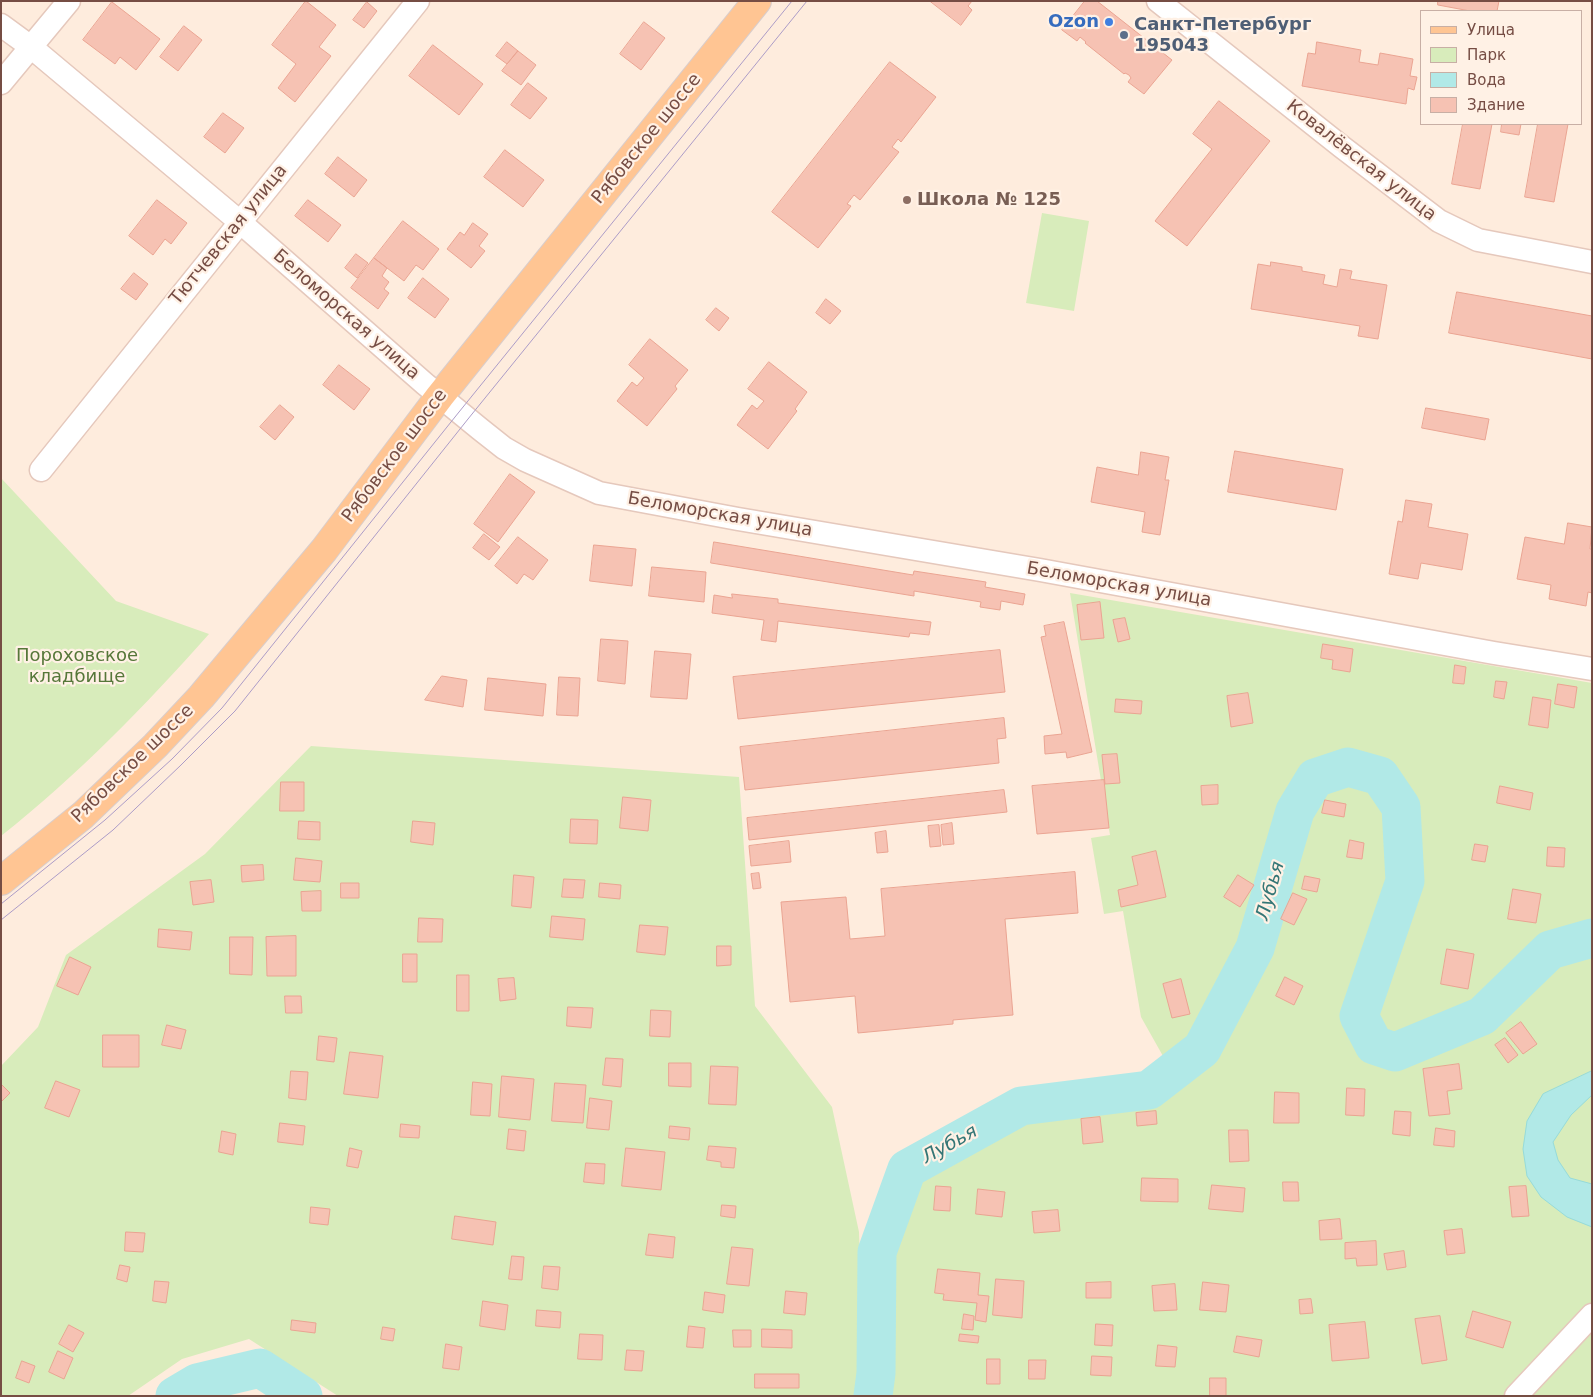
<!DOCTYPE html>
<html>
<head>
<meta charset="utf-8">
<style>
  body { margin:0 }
  #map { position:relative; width:1593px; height:1397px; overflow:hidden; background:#feecdd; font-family:"DejaVu Sans",sans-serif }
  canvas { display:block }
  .frame { position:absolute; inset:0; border:2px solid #764d44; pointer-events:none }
  .legend { position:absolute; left:1420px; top:10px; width:162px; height:115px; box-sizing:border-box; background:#fff1e5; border:1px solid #c8afa5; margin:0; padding:6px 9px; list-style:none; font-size:15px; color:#764d44 }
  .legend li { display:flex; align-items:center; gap:10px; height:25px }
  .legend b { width:25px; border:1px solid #c8afa5 }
</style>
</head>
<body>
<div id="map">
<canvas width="1593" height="1397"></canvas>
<div class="frame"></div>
<ul class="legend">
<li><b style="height:6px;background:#ffc593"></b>Улица</li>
<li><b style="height:14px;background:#d8ecbb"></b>Парк</li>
<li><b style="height:14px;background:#b1e9e7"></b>Вода</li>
<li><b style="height:14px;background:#f6c2b3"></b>Здание</li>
</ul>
</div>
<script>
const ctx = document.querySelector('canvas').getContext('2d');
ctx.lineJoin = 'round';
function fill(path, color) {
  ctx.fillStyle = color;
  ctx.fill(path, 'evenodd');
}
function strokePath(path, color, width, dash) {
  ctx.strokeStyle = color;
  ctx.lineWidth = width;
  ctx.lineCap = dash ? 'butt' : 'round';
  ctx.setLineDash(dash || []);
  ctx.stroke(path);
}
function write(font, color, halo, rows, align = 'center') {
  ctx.font = font + ' "DejaVu Sans",sans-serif';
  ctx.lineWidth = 4.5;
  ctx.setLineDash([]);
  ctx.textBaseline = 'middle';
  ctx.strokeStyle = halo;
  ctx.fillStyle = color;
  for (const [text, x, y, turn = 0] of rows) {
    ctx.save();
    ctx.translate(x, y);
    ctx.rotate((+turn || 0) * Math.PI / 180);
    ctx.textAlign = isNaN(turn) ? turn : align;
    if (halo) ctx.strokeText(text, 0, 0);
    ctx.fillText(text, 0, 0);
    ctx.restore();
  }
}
const green = new Path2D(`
  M1042 213 1089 221 1074 311 1026 303Z
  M1 478 116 601 209 634C145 706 77 776 1 836Z
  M1070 593 1592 683V1396H883L890 1261 918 1176 1024 1116 1150 1105 1177 1081 1141 1017 1123 911 1104 914 1091 838 1110 835Z
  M311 746 739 777 755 1006 832 1107 859 1232 864 1372 857 1396H338L249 1339 182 1359 128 1396H1V1066L38 1027 66 955 205 854Z`);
const water = new Path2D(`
  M1592 1071V1095L1571 1115 1553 1142 1558 1160 1570 1178 1592 1184V1227L1567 1217 1541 1197 1527 1176 1523 1149 1527 1121 1543 1094Z`);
const river = new Path2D(`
  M175 1396 197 1383 260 1368 303 1396
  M873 1396 876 1373 877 1252 907 1169 1021 1106 1149 1090 1202 1049 1255 948 1295 811 1315 778 1348 767 1380 776 1401 807 1405 881 1359 1016 1374 1045 1395 1052 1482 1016 1550 950 1592 938`);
const building = new Path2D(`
  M306 1 336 25 319 47 331 56 295 102 278 88 296 64 272 45Z
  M930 1H972L968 6 972 10 961 25Z
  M1085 1H1097L1172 60 1144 94 1128 82 1131 78 1129 75 1125 73 1124 74 1085 43 1086 42 1080 37 1077 41 1062 30Z
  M1438 1H1499L1497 11H1470L1438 5Z
  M112 2 160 39 136 70 120 57 115 64 83 40Z
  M367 2 377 11 364 28 353 20Z
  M644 22 665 38 641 70 620 54Z
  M184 26 202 40 178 71 160 57Z
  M507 42 518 51 507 64 496 56Z
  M1317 42 1361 50 1359 62 1378 65 1380 53 1413 59 1410 76 1417 77 1414 90 1408 88 1406 104 1302 86 1308 53 1315 54Z
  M433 45 483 84 459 115 409 76Z
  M518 51 536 65 521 85 502 71Z
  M890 62 936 97 901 142 898 139 892 147 899 152 860 200 854 195 847 204 851 206 818 248 772 212Z
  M528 83 547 98 530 119 511 105Z
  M1219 101 1270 141 1187 246 1155 221 1212 149 1193 134Z
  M223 113 244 128 225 153 204 137Z
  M1463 124H1492L1480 189 1452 184Z
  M1502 124H1521L1519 135 1501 132Z
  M1538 124H1568L1554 202 1525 197Z
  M505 150 544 180 523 207 484 177Z
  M338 157 367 180 354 197 325 174Z
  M157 200 187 223 171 244 165 239 153 255 129 236Z
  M308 200 341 225 328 242 295 216Z
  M403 221 439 249 423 270 416 265 404 281 374 258Z
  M473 223 488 234 479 246 485 251 471 268 447 249 460 232 464 235Z
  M356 254 368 263 357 278 345 268Z
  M374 258 387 268 382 276 389 282 384 289 389 293 378 309 351 288Z
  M1271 262 1302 267V271L1325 275 1323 284 1337 287 1340 269 1352 271 1350 279 1387 285 1378 339 1358 336 1360 326 1251 309 1258 264 1270 266Z
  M134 273 148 284 136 300 121 289Z
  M423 278 449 299 435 318 408 298Z
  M1457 292 1592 316V359L1449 333Z
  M826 299 841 311 830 324 816 313Z
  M716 308 729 318 719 331 706 320Z
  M650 339 688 370 675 386 677 389 647 426 617 401 632 382 637 386 644 378 629 365Z
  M769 362 807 392 795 409 797 411 768 449 737 425 752 405 757 409 764 401 748 389Z
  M339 365 370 389 354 410 323 385Z
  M280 405 294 417 275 440 260 427Z
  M1426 408 1489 419 1485 440 1422 428Z
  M1235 451 1343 469 1336 510 1228 492Z
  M1141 452 1169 457 1165 480H1169L1160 535 1142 532 1145 512 1091 502 1097 467 1138 475Z
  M510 474 535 492 498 542 474 524Z
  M1406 500 1432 504 1428 527 1468 534 1462 570 1421 563 1418 579 1389 574 1398 521 1402 522Z
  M1568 523 1592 527 1590 549H1592V593L1588 592 1586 606 1549 599 1551 585 1517 579 1525 537 1564 544Z
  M484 534 500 547 489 560 473 548Z
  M518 537 548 560 533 580 524 574 517 584 495 566Z
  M714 542 913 575 914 571 986 582 985 587 1025 594 1023 605 1001 601 1000 610 980 607 981 602 914 591V596L711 563Z
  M594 545 636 549 632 586 590 581Z
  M652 567 706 572 704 602 649 596Z
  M732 594 778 599V603L931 622 929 635 910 633 909 637 778 621 776 642 761 640 764 620 712 613 714 595 732 598Z
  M1100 602 1104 638 1081 640 1077 605Z
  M1125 618 1130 639 1118 642 1113 620Z
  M1064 622 1092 752 1067 758 1066 752 1045 754 1044 736 1062 734 1041 637 1046 636 1044 626Z
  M601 639 628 641 625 684 598 681Z
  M1323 644 1353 649 1350 672 1332 669 1333 660 1321 658Z
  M1000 650 1005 692 738 719 733 677Z
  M655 651 691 654 687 699 651 697Z
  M1455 665 1466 667 1464 684 1453 683Z
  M442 676 467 680 463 707 425 700Z
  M559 677 580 678 578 716 557 715Z
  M488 678 546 684 543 716 485 710Z
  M1496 681 1507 682 1504 699 1494 697Z
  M1558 684 1577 687 1574 708 1555 704Z
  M1248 693 1253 723 1231 727 1227 696Z
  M1533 697 1551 700 1548 728 1529 725Z
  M1116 699 1142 701 1141 714 1115 712Z
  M1004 718 1006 738 997 739 999 763 745 790 740 747Z
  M1117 754 1120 783 1105 784 1102 755Z
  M1104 780 1109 828 1037 834 1032 786Z
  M281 782H304V811H280Z
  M1218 785V804L1202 805 1201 786Z
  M1500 786 1533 793 1530 810 1497 803Z
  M1004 790 1007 812 749 840 747 818Z
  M623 797 651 800 648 831 620 828Z
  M1325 800 1346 804 1344 817 1322 813Z
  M571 819 598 820 597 844 570 843Z
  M299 821 320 822V840L298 839Z
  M413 821 435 823 433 845 411 842Z
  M952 823 954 844 943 845 941 825Z
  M939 825 941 846 930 847 928 826Z
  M886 831 888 852 877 853 875 833Z
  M1350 840 1364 843 1362 859 1347 857Z
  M789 841 791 862 751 866 749 846Z
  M1475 844 1488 846 1485 862 1472 860Z
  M1548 847 1565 848 1564 867 1547 866Z
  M1156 851 1166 897 1121 907 1118 890 1138 885 1132 857Z
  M296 858 322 861 320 882 294 880Z
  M263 865 264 880 242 882 241 866Z
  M1075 872 1078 913 1005 919 1013 1015 953 1020V1024L858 1033 855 996 790 1002 781 902 846 897 850 939 885 936 881 889Z
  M759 873 761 888 753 889 751 874Z
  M514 875 534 877 531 908 512 906Z
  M1238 875 1254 885 1240 907 1224 897Z
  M1305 876 1320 879 1317 892 1302 889Z
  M564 879 585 880 583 898 562 897Z
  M211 880 214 902 193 905 190 882Z
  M341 883H359V898H341Z
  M600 883 621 885 620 899 599 897Z
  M1513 889 1541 894 1536 923 1508 919Z
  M321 891V911H302L301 892Z
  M1293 893 1307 899 1294 925 1281 919Z
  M552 916 585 919 583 940 550 937Z
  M419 918 443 919 442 942H418Z
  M640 925 668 927 665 955 637 952Z
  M159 929 192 932 190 950 158 947Z
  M296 936V976H267L266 937Z
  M230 937H253L252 975 230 974Z
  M717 946H731V965L717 966Z
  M1447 949 1474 954 1468 989 1441 984Z
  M403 954H417V982H403Z
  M70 957 91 967 78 995 57 986Z
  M457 975H469V1011H457Z
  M1285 977 1303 986 1294 1005 1276 996Z
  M514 978 516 999 500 1001 498 979Z
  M1181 979 1190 1014 1172 1018 1163 984Z
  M285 996H301L302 1013H286Z
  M568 1007 593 1008 591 1028 567 1026Z
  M651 1010 671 1011 670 1037 650 1036Z
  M1521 1022 1537 1044 1523 1054 1506 1033Z
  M167 1025 186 1030 181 1049 162 1045Z
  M103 1035H139V1067H103Z
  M319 1036 337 1038 334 1062 317 1060Z
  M1505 1038 1518 1055 1508 1063 1495 1045Z
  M350 1052 383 1056 378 1098 344 1094Z
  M606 1058 623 1059 621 1087 603 1085Z
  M669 1063H691V1087L669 1086Z
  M1459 1064 1462 1089 1447 1091 1450 1114 1429 1116 1423 1069Z
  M711 1066 738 1067 736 1105 709 1104Z
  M291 1071 308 1072 306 1100 289 1098Z
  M502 1076 534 1079 530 1120 499 1117Z
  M56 1081 80 1090 69 1117 45 1108Z
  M473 1082 492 1084 490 1116 471 1115Z
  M555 1083 586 1085 583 1123 552 1121Z
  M1 1084 10 1093 1 1102Z
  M1347 1088 1365 1089 1364 1116 1346 1115Z
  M1275 1092 1299 1093V1123H1274Z
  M590 1098 612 1101 609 1130 587 1128Z
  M1156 1111 1157 1124 1137 1126 1136 1113Z
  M1395 1111 1411 1112 1410 1136 1393 1134Z
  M1100 1117 1103 1142 1083 1144 1081 1119Z
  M280 1123 305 1126 303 1145 278 1142Z
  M401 1124 420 1126 419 1138 400 1137Z
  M670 1126 690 1128 689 1140 669 1138Z
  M1436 1128 1455 1131 1454 1147 1434 1145Z
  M509 1129 526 1131 524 1151 507 1149Z
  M1229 1130H1248L1249 1161 1230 1162Z
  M222 1131 236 1134 233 1155 219 1152Z
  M709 1146 736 1148 734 1168 721 1167V1162L707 1160Z
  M350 1148 362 1151 358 1168 347 1166Z
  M626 1148 665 1152 661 1190 622 1186Z
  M586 1163 605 1164 604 1184 584 1182Z
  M1142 1178 1178 1179V1202L1141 1201Z
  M1283 1182H1298L1299 1201H1284Z
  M1212 1185 1245 1188 1243 1212 1209 1209Z
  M936 1186 951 1187 950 1211 934 1210Z
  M1526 1186 1529 1216 1512 1217 1509 1187Z
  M978 1189 1005 1192 1002 1217 976 1214Z
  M722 1205 736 1206 735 1218 721 1216Z
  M311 1207 330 1209 328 1225 310 1223Z
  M1058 1210 1060 1231 1034 1233 1032 1212Z
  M455 1216 496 1222 493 1245 452 1239Z
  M1340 1219 1342 1239 1320 1240 1319 1221Z
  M1462 1229 1465 1253 1447 1255 1444 1231Z
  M126 1232 145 1233 143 1252 125 1251Z
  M649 1234 675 1237 673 1258 646 1255Z
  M1376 1241 1377 1265 1357 1266 1356 1258 1345 1259V1243Z
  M732 1247 753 1249 749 1286 727 1284Z
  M1404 1251 1406 1267 1387 1270 1384 1254Z
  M512 1256 524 1257 522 1280 509 1279Z
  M120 1265 130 1267 127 1282 117 1279Z
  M544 1266 560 1267 558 1290 542 1288Z
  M938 1269 980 1273 978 1295 989 1296 986 1322 975 1320 977 1303 943 1300 944 1294 935 1293Z
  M996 1279 1024 1281 1022 1318 993 1315Z
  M155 1281 169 1282 166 1303 153 1301Z
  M1111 1282V1298H1086V1283Z
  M1203 1282 1229 1285 1226 1312 1200 1310Z
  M1175 1284 1177 1310 1154 1311 1152 1286Z
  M786 1291 807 1293 805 1315 784 1313Z
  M705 1292 725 1295 723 1313 703 1310Z
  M1311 1299 1313 1313 1300 1314 1299 1300Z
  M483 1301 508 1305 505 1330 480 1326Z
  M537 1310 561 1312 560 1328 536 1326Z
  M1473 1311 1511 1322 1503 1348 1466 1337Z
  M964 1314 974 1316 973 1330 962 1329Z
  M1440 1316 1447 1360 1422 1364 1415 1319Z
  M292 1320 316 1323 315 1333 291 1330Z
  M1365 1322 1369 1358 1332 1361 1329 1325Z
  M1096 1324 1113 1325 1112 1346 1095 1345Z
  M69 1325 84 1333 73 1352 59 1344Z
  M689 1326 705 1328 703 1348 687 1347Z
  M383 1327 395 1329 393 1341 381 1339Z
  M762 1329 792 1330V1348L762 1347Z
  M733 1330H751V1347H734Z
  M580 1334 603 1335 602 1360 578 1359Z
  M960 1334 979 1336 978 1343 959 1341Z
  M1237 1336 1262 1340 1259 1357 1234 1352Z
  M446 1344 462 1347 459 1370 443 1368Z
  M1158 1345 1177 1347 1175 1367 1156 1366Z
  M627 1350 644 1351 642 1371 625 1370Z
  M58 1351 73 1358 64 1379 49 1372Z
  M1092 1356 1112 1357 1111 1376 1091 1375Z
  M987 1359H1000V1384H987Z
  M1029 1360H1046L1045 1379H1029Z
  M22 1361 35 1366 29 1383 16 1378Z
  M755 1374H799V1388H755Z
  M1210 1378H1226V1396H1210Z`);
const minor = new Path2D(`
  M1158 1 1342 147 1439 221 1478 240 1592 262
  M1 25 31 47 240 222 425 384 480 429 504 448 525 460 599 493 738 519 1040 570 1494 653 1592 669
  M1 83 69 1
  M41 470 418 1
  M1516 1396 1592 1315`);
const major = new Path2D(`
  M1 881 83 815 155 746 201 697 324 550 440 396 757 1`);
const tram = new Path2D(`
  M1 904 105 820 172 759 222 708 459 412 792 1
  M1 920 113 830 181 765 235 711 468 419 807 1`);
const markers = [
  [1109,22,5,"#3f7fe0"],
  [1124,35,5,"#5c6f8a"],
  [907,200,5,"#8d6e63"]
];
const shopNames = [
  ["Ozon",1099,22]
];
const serviceNames = [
  ["Санкт-Петербург",1134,25],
  ["195043",1134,46]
];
const streetNames = [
  ["Рябовское шоссе",647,139,-51],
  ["Ковалёвская улица",1361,161,38],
  ["Тютчевская улица",229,235,-51],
  ["Беломорская улица",346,315,41],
  ["Рябовское шоссе",395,456,-53],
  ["Беломорская улица",720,515,10],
  ["Беломорская улица",1119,585,10],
  ["Рябовское шоссе",133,764,-44]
];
const educationNames = [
  ["Школа № 125",917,200]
];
const parkNames = [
  ["Пороховское",77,656],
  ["кладбище",77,677]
];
const waterNames = [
  ["Лубья",1271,891,-74],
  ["Лубья",950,1145,-29]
];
fill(green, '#d8ecbb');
fill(water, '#b1e9e7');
strokePath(water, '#96dbda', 1);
strokePath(river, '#b1e9e7', 39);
fill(building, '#f6c2b3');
strokePath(building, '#eaa492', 1);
strokePath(minor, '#e5c8bc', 25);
strokePath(major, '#d9cdcb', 30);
strokePath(minor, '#fff', 22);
strokePath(major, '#ffc593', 28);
strokePath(tram, '#ac9cc7', 1);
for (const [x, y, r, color] of markers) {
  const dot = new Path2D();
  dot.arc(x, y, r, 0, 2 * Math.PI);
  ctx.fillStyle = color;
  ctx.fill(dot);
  strokePath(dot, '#fff1e5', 2);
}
write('bold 18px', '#366cbe', '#fff1e5', shopNames, 'right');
write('bold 18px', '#4e5e75', '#fff1e5', serviceNames, 'left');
write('18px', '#764d44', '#fff1e5', streetNames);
write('bold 18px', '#785e54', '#fff1e5', educationNames, 'left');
write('18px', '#567739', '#fff1e5', parkNames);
write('italic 19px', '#347676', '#fff1e5', waterNames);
</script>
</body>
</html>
